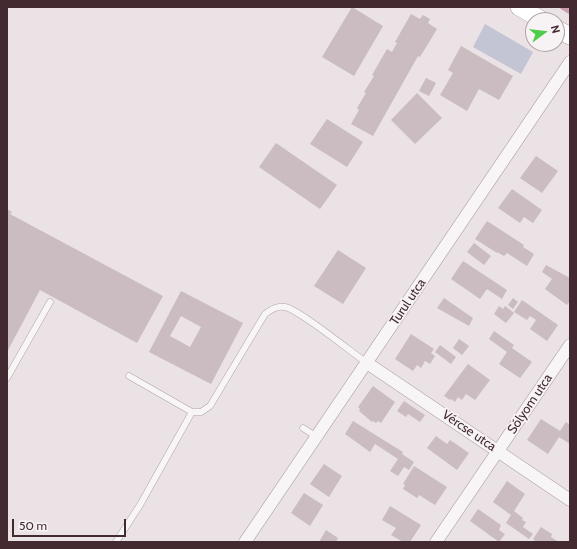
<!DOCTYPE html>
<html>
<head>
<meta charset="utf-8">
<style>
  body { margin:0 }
  #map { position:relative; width:577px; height:549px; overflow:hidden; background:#eae2e4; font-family:Cabin,sans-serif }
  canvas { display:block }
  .frame { position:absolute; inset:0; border:8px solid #422a30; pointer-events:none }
  .north { position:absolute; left:525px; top:12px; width:40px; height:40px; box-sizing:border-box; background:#f7f2f3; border:1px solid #afa2a5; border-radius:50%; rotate:75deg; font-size:11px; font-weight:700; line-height:16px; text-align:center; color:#422a30 }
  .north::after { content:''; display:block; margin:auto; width:14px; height:18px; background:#4ecc4a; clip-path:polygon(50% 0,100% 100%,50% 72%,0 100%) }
  .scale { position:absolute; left:12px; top:519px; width:114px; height:18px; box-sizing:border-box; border:2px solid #422a30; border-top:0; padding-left:5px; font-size:12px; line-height:14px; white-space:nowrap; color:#422a30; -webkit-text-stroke:3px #f7f2f3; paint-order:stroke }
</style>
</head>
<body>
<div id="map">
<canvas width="577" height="549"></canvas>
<div class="frame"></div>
<div class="north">N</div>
<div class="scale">50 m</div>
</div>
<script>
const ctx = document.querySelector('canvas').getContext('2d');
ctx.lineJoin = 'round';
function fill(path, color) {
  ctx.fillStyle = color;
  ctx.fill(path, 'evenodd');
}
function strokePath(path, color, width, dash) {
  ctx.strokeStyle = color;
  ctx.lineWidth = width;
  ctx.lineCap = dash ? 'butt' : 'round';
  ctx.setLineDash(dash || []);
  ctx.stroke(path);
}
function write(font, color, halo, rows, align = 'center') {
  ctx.font = font + ' Cabin,sans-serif';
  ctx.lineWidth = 3.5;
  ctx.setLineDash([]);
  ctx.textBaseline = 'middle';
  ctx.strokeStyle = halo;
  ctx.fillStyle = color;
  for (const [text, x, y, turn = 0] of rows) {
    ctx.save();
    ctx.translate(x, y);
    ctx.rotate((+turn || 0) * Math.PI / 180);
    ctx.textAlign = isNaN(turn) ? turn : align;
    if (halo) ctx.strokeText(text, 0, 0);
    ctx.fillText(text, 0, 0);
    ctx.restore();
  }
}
const green = new Path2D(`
  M485 24 533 52 521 74 473 47Z`);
const stream = new Path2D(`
  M562 7 570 12`);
const building = new Path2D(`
  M352 7 383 26 354 76 322 57Z
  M411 14 420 19 423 15 430 19 428 23 437 29 420 57 418 56 373 136 351 124 359 110 357 108 366 93 364 92 374 76 372 75 387 49 392 52 397 43 395 42Z
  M461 46 513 76 499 100 479 89 467 111 440 95 453 73 448 70Z
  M426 78 436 83 429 96 419 91Z
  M417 93 442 118 415 144 391 120Z
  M327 119 363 142 347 167 310 144Z
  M276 143 337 185 320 209 259 167Z
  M536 156 558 171 542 193 520 178Z
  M512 189 542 210 533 223 524 217 520 223 498 208Z
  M7 209 12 212 10 214 163 296 137 343 40 290 7 352Z
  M487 221 524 245 523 247 534 254 527 266 507 253 504 256 497 252V253L475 239Z
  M474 243 491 256 484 265 467 252Z
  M338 250 366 268 343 304 314 286Z
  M463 261 507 290 502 299 487 289 480 299 451 279Z
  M546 265 570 278V301L567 305 545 289 552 279 542 272Z
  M181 291 243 323 211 384 149 352ZM181 316 201 327 190 347 170 336Z
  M444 298 473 318 469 326 437 308Z
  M513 298 518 302 513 309 508 305Z
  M522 300 558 325 547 341 530 329 536 320 530 316 527 320 514 312Z
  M499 306 503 309 505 306 514 313 506 323 494 314Z
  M494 331 514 345 512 348 532 362 520 378 499 364 507 352 489 339Z
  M411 334 434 349 431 353 435 356 430 364 425 361 421 368 417 365 413 371 395 359Z
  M459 339 469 346 462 355 453 348Z
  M440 345 456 357 451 364 435 352Z
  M468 364 490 380 475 400 466 394 462 400 458 397 455 402 451 399 450 400 444 396Z
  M373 386 395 402 381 423 378 421 376 423 373 421 372 422 359 411 360 409 358 407Z
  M404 401 425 415 420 422 408 414 406 417 397 411Z
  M541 419 560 431 566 422 570 425V444L559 437 548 454 527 440Z
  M353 421 403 452 402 454 414 462 409 470 404 467 398 476 390 471 398 459 375 444 370 452 345 434Z
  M436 436 447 444 450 440 469 453 457 470 427 448Z
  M324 464 342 476 329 497 310 484Z
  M414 466 447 487 435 505 419 495 417 498 403 489 405 485 403 484Z
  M507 481 525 494 514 511 523 518 522 520 526 522 523 527 533 534 529 539 506 523 511 515 493 502Z
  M304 493 323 505 310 526 291 513Z
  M390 506 421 525 410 542H403L391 535 396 528 382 520Z
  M478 509 501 525 499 530 505 534 499 542 470 521Z
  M541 527 552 534 551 537 559 542H536L533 539Z
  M326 530 338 538 336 542H319Z`);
const lane = new Path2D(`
  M129 376 192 412H201L210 406 265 314C272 309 276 306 285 307 300 310 351 352 367 363
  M7 378 50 302
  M303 428 317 437
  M116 542 140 505 192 412`);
const street = new Path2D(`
  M367 363 570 500
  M245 542 570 62
  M436 542 570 345`);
const secondary = new Path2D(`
  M519 7 542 20
  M557 29 570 36`);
const streetNames = [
  ["Turul utca",408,302,-56],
  ["Sólyom utca",530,404,-56],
  ["Vércse utca",469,431,34]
];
fill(green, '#c3c5d4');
strokePath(stream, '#c99eae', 4.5);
fill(building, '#cabcc0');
strokePath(lane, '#b1a3a7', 7);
strokePath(street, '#b1a3a7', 13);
strokePath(secondary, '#b1a3a7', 18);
strokePath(lane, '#f8f5f6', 6);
strokePath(street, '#f8f5f6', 12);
strokePath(secondary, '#fff', 17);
write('13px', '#422a30', '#f7f2f3', streetNames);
</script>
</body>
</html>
